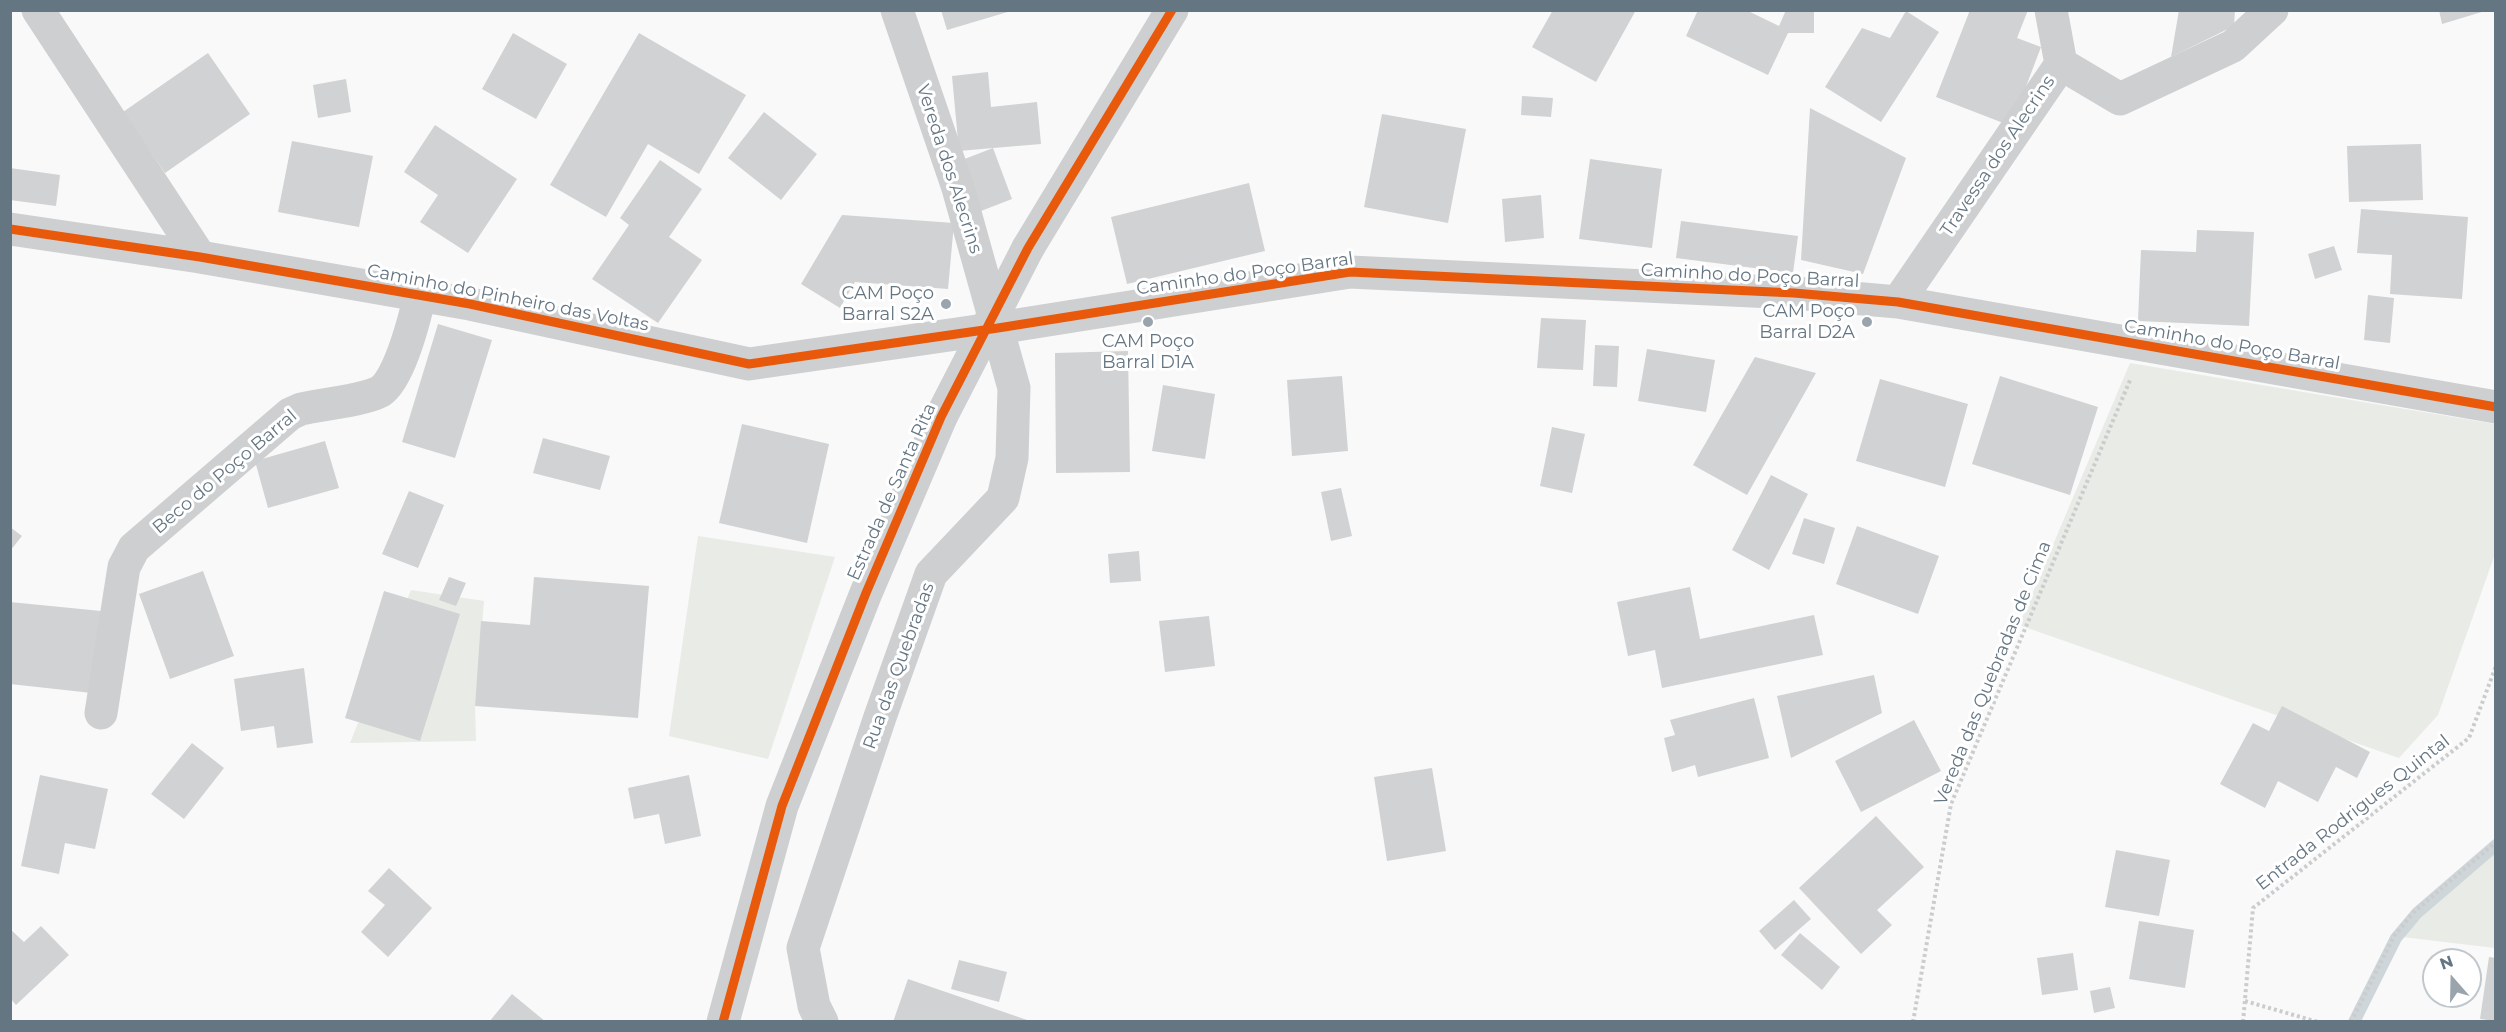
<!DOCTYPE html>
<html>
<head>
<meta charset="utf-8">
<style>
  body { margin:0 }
  #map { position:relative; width:2506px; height:1032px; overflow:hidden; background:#f9f9f9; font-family:Montserrat,sans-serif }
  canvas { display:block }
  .frame { position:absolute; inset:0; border:12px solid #657683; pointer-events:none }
  .north { position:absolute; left:2422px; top:948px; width:60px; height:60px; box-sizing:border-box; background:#fff; border:2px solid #c1c8cd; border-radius:50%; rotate:340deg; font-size:16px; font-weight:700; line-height:24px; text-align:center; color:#657683 }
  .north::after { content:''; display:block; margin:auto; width:21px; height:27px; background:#99a4ac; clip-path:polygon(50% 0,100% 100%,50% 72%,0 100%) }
</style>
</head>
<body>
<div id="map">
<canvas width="2506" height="1032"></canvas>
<div class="frame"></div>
<div class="north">N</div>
</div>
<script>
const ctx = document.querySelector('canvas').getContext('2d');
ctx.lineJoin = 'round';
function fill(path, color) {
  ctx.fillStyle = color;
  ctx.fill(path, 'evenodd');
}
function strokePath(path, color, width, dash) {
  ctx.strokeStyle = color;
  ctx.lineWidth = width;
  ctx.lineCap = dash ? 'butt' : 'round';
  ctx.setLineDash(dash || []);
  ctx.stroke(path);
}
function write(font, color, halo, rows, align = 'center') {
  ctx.font = font + ' Montserrat,sans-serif';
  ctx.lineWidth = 6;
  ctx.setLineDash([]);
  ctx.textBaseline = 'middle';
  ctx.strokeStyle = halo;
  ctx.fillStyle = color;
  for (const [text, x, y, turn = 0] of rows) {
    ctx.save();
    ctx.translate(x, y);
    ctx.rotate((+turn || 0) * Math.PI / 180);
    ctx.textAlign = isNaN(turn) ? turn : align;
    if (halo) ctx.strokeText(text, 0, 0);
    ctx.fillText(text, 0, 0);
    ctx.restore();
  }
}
const green = new Path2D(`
  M2130 363 2495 424V554L2438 715 2399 758 2019 625Z
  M698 536 835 557 768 759 669 736Z
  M411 590 484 601 475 706 476 741 350 743Z
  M2495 842V948L2394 936 2414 912Z`);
const stream = new Path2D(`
  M2354 1022 2396 938 2417 913 2496 845`);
const building = new Path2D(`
  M941 10H1011V11L947 30Z
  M1553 10H1636L1596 82 1532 47Z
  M1698 10H1746L1779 26 1786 10H1814V33H1788L1768 75 1686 36Z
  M1970 10H2028L2017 38 2041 47 2011 126 1936 97Z
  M2179 10H2235L2234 26 2171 57Z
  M2439 10H2485V11L2442 24Z
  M1906 11 1939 32 1881 122 1825 87 1862 28 1890 38Z
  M513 33 567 64 536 119 482 89Z
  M639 33 746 95 699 174 648 144 606 217 550 185Z
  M208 53 250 114 165 173 123 112Z
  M988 72 991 107 1037 102 1041 144 993 148 1012 199 981 211 962 160 993 148 959 151 952 76Z
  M346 79 351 112 318 118 313 85Z
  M1522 96 1553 98 1551 117 1521 115Z
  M1810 108 1906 158 1863 274 1801 260Z
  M764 112 817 154 781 200 728 158Z
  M1382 114 1466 129 1448 223 1364 207Z
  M435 125 517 179 468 253 420 222 438 195 404 172Z
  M292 141 373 156 359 227 278 212Z
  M2421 144 2423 200 2349 202 2347 146Z
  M1590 159 1662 169 1652 248 1579 239Z
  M660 160 702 189 669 237 702 260 658 323 592 279 629 225 620 218Z
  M10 168 60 175 56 206 10 200Z
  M1249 183 1265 251 1127 284 1111 217Z
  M1541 195 1544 238 1505 242 1502 199Z
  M2361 209 2468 217 2462 299 2390 294 2392 255 2357 253Z
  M842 215 954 223 948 289 855 282 840 308 801 284Z
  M1681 221 1798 236 1793 273 1676 258Z
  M2197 230 2254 232 2249 326 2138 321 2141 250 2196 252Z
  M2334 246 2342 270 2315 279 2308 254Z
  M2368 295 2394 298 2390 343 2364 340Z
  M1541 318 1586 320 1583 370 1537 368Z
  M438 324 492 340 455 458 402 442Z
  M1595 345 1619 346 1617 387 1593 386Z
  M1647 349 1715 360 1706 412 1638 401Z
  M1128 351 1130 472 1056 473 1055 353Z
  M1755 357 1816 373 1747 495 1693 465Z
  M1342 376 1348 451 1292 456 1287 380Z
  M2000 376 2098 407 2070 495 1972 464Z
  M1880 379 1968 404 1945 487 1856 461Z
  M1163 385 1215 394 1205 459 1152 451Z
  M742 424 829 444 807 543 719 523Z
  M1552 427 1585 434 1572 493 1540 486Z
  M543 438 610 456 600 490 533 473Z
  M325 441 339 488 268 508 255 461Z
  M1771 475 1808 494 1769 570 1732 550Z
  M1341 488 1352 536 1331 541 1321 492Z
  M409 491 444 505 418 568 382 554Z
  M1804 518 1835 528 1824 564 1792 554Z
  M1857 526 1939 556 1918 614 1836 584Z
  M10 527 22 536 10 551Z
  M1139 551 1141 581 1110 583 1108 554Z
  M203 571 234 656 170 679 139 594Z
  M449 577 466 583 456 606 439 600Z
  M534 577 649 586 638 718 475 706 481 621 530 625Z
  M1690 587 1700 639 1814 615 1823 655 1662 688 1655 650 1628 656 1617 602Z
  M384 591 460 614 420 741 345 718Z
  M10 602 101 611 92 693 10 684Z
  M1209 616 1215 666 1165 672 1159 621Z
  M304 668 313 743 277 748 274 726 241 731 234 679Z
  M1874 675 1882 713 1791 758 1777 696Z
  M1754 698 1769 758 1698 777 1695 765 1672 772 1664 738 1675 735 1670 720Z
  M2282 706 2370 752 2357 778 2336 767 2318 802 2278 781 2265 808 2220 784 2253 723 2269 731Z
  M1914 720 1941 771 1861 812 1835 761Z
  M192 743 224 768 184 819 151 794Z
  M1432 768 1446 851 1387 861 1374 777Z
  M40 775 108 789 95 849 65 843 59 874 21 866Z
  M689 775 701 836 665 844 659 814 634 819 628 788Z
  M1876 816 1924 867 1877 910 1892 925 1861 954 1799 888Z
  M2116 850 2170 860 2159 916 2105 907Z
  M389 868 432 908 388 957 361 932 385 905 368 891Z
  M1794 900 1811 919 1775 950 1759 931Z
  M2139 921 2194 930 2185 988 2129 979Z
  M41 926 69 955 16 1005 10 998V929L24 942Z
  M1800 933 1840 967 1822 990 1781 955Z
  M2073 953 2078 990 2042 995 2037 958Z
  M2489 957 2496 958V1021L2480 1019Z
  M959 960 1007 972 999 1002 951 989Z
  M908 979 1030 1021V1022H893Z
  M2110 987 2115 1008 2094 1013 2090 991Z
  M512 994 546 1022H489Z`);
const path = new Path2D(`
  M2245 1001 2318 1022
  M1913 1022 1951 804 2131 378
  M2243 1022 2253 908 2469 738 2496 666
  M2351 1022 2394 936 2414 912 2496 842`);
const minor = new Path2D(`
  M38 10 200 257
  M2051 10 2061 64
  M10 229 200 257 470 304 749 364 998 328 1350 272 1794 293 1898 302 2496 407
  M1028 248 1172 10
  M1898 302 2061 64 2120 99 2233 46 2272 10
  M101 713 124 567 134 548 290 414 301 409C319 405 364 400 379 392 399 382 415 317 420 295
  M723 1022 782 806 866 593 941 417
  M822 1022 814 1006 803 948 880 717 931 574 1003 498 1012 458 1014 388 958 188 897 10`);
const minorBridge = new Path2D(`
  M941 417 1028 248`);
const cycleway = new Path2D(`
  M10 229 200 257 470 304 749 364 998 328 1350 272 1794 293 1898 302 2496 407
  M723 1022 782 806 866 593 941 417 1028 248 1172 10`);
const markers = [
  [946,304,6,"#99a4ac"],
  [1148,322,6,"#99a4ac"],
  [1867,322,6,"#99a4ac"]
];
const streetNames = [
  ["Travessa dos Alecrins",1998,156,-56],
  ["Vereda dos Alecrins",949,169,72],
  ["Caminho do Poço Barral",1245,274,-8],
  ["Caminho do Poço Barral",1750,276,3],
  ["Caminho do Pinheiro das Voltas",508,298,11],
  ["Caminho do Poço Barral",2232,345,10],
  ["Beco do Poço Barral",225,472,-40],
  ["Estrada de Santa Rita",892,492,-66],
  ["Rua das Quebradas",899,666,-70],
  ["Vereda das Quebradas de Cima",1993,673,-68],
  ["Entrada Rodrigues Quintal",2353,813,-38]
];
const poiNames = [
  ["CAM Poço",934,294],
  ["Barral S2A",934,315],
  ["CAM Poço",1855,312],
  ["Barral D2A",1855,333],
  ["CAM Poço",1148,342,"center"],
  ["Barral D1A",1148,363,"center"]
];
fill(green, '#e8ebe6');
strokePath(stream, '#ced6d9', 12);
fill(building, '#d0d2d3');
strokePath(path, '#cbcccd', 4, [3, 3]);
strokePath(minor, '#cecfd0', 33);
strokePath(minorBridge, '#cecfd0', 33);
strokePath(cycleway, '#e8590c', 9);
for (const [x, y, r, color] of markers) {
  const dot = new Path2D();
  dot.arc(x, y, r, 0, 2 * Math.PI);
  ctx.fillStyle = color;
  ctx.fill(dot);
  strokePath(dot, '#fff', 2);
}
write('18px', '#657683', '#fff', streetNames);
write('18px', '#657683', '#fff', poiNames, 'right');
</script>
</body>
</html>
